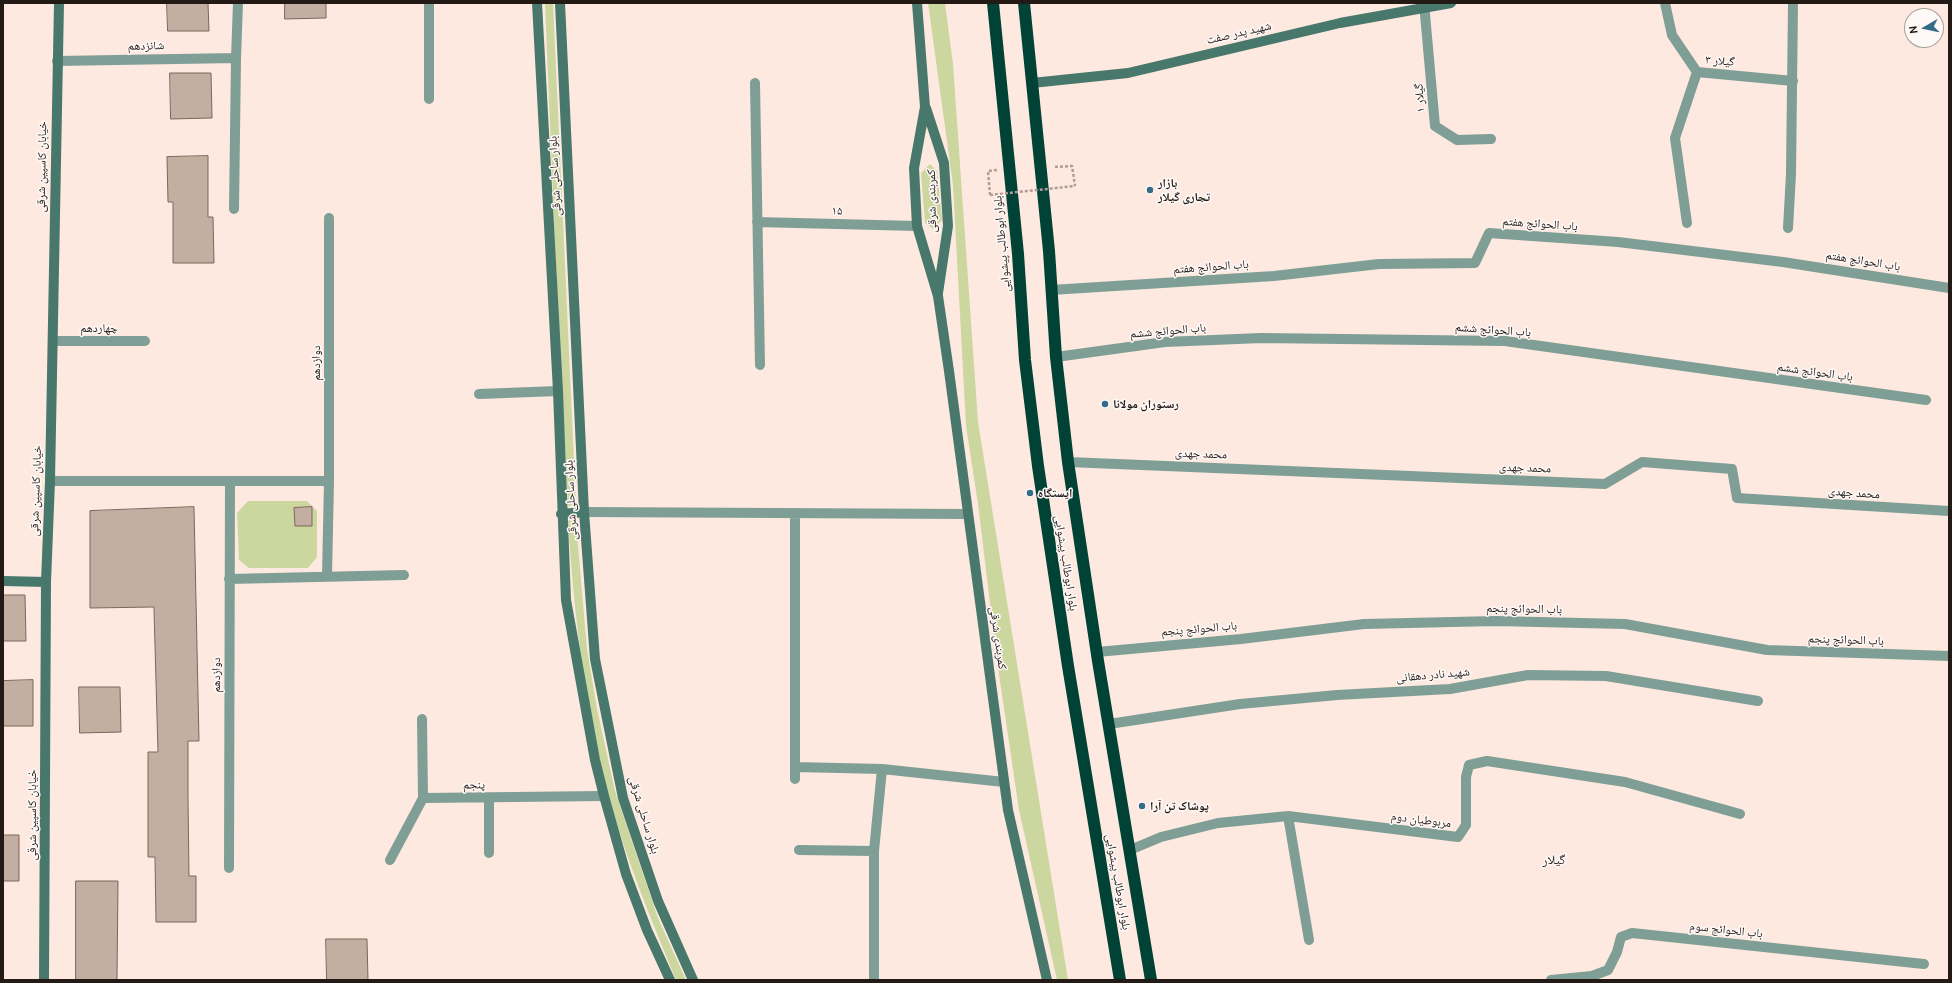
<!DOCTYPE html>
<html>
<head>
<meta charset="utf-8">
<style>
  body { margin:0 }
  #map { position:relative; width:1952px; height:983px; overflow:hidden; background:#fde9df; font-family:Cabin,sans-serif }
  canvas { display:block }
  .frame { position:absolute; inset:0; border:4px solid #231a16; pointer-events:none }
  .north { position:absolute; left:1904px; top:8px; width:40px; height:40px; box-sizing:border-box; background:#fef9f7; border:1px solid #a6a09d; border-radius:50%; rotate:261deg; font-size:11px; font-weight:700; line-height:16px; text-align:center; color:#231a16 }
  .north::after { content:''; display:block; margin:auto; width:14px; height:18px; background:#366b87; clip-path:polygon(50% 0,100% 100%,50% 72%,0 100%) }
</style>
</head>
<body>
<div id="map">
<canvas width="1952" height="983"></canvas>
<div class="frame"></div>
<div class="north">N</div>
</div>
<script>
const ctx = document.querySelector('canvas').getContext('2d');
ctx.lineJoin = 'round';
function fill(path, color) {
  ctx.fillStyle = color;
  ctx.fill(path, 'evenodd');
}
function strokePath(path, color, width, dash) {
  ctx.strokeStyle = color;
  ctx.lineWidth = width;
  ctx.lineCap = dash ? 'butt' : 'round';
  ctx.setLineDash(dash || []);
  ctx.stroke(path);
}
function write(font, color, halo, rows, align = 'center') {
  ctx.font = font + ' Cabin,"Noto Naskh Arabic",sans-serif';
  ctx.lineWidth = 3;
  ctx.setLineDash([]);
  ctx.textBaseline = 'middle';
  ctx.strokeStyle = halo;
  ctx.fillStyle = color;
  for (const [text, x, y, turn = 0] of rows) {
    ctx.save();
    ctx.translate(x, y);
    ctx.rotate((+turn || 0) * Math.PI / 180);
    ctx.textAlign = isNaN(turn) ? turn : align;
    if (halo) ctx.strokeText(text, 0, 0);
    ctx.fillText(text, 0, 0);
    ctx.restore();
  }
}
const green = new Path2D(`
  M545 3H553L576 505 568 506 555 246Z
  M928 3H945L953 64 978 422 1068 980H1057L1019 810 997 661 978 504 966 426 953 185Z
  M930 164 937 171 942 220 933 229 925 223 921 173Z
  M248 501H307L317 511V557L308 568H249L239 560 237 513Z
  M572 518 576 522 587 649 597 709 615 791 658 918 686 980H676C651 919 625 857 608 793 584 704 574 613 568 521Z`);
const building = new Path2D(`
  M167 3H208L209 31H168Z
  M285 3H326V18L285 19Z
  M170 73H211L212 118 171 119Z
  M208 156V217H213L214 263H173V202H168L167 157Z
  M194 507 199 741H188V798L189 876H196V922H156L155 857H148V752H158L154 610V607L90 608V511Z
  M312 507V526H295L294 508Z
  M3 595H25L26 641H3Z
  M33 680V726H3V681Z
  M79 687H120L121 732 80 733Z
  M3 835H19V881H3Z
  M76 881H118L117 980H76Z
  M326 939H367L368 980H327Z`);
const path = new Path2D(`
  M1055 167 1072 166 1075 186
  M990 195 988 171 997 170`);
const street = new Path2D(`
  M1424 3 1435 126 1457 140 1491 139
  M1665 3 1672 35 1697 72 1793 81
  M236 58 238 3
  M57 61 236 58 234 209
  M755 83 760 365
  M429 99V3
  M757 222 917 226
  M1687 223 1675 138 1697 72
  M1788 228 1791 174 1793 3
  M1051 290 1274 276 1379 264 1475 263 1489 233 1618 242 1783 262 1949 288
  M53 341H145
  M1056 357 1165 342 1261 338 1505 341 1926 400
  M479 394 558 391
  M1068 462 1605 484 1642 462 1732 469 1737 498 1949 511
  M50 481H329V218
  M584 512 967 514
  M327 576 329 481
  M229 579 404 575
  M1097 652 1241 639 1364 624 1496 621 1625 624 1767 650 1949 656
  M422 719 423 798 604 796
  M1109 724 1240 704 1337 695 1450 689 1528 675 1606 676 1758 701
  M795 767 882 769 1004 782
  M795 779V513
  M1288 816 1309 940
  M799 850 874 851
  M1130 850 1161 837 1218 823 1288 816 1458 837 1466 825V777L1469 765 1487 761 1625 782 1740 814
  M489 853V798
  M390 860 423 798
  M229 868 230 481
  M874 980V851L882 769
  M1551 980 1592 976 1608 970 1617 952 1621 937 1632 933 1924 964`);
const secondary = new Path2D(`
  M537 3 558 391 566 600 595 760 604 796 626 874 647 930 670 980
  M560 3 584 512 595 659 623 798 658 901 693 980
  M917 3 925 107 914 168 917 226 938 296 949 371 1008 810 1047 980
  M1032 83 1128 73 1340 23 1451 3
  M926 108 944 163 948 226 938 293
  M561 514 584 512
  M3 581 46 582
  M44 980 46 582 50 481 59 3`);
const highway = new Path2D(`
  M993 3 1018 254 1025 360 1038 466 1068 666 1120 980
  M1024 3 1049 251 1056 357 1068 462 1098 661 1151 980`);
const pathBridge = new Path2D(`
  M990 195 1075 186`);
const markers = [
  [1150,190,4,"#366b87"],
  [1105,404,4,"#366b87"],
  [1030,493,4,"#366b87"],
  [1142,806,4,"#366b87"]
];
const streetNames = [
  ["شهید پدر صفت",1239,33,-13],
  ["شانزدهم",146,46,-1],
  ["گیلار ۳",1720,61,5],
  ["گیلار ۱",1420,98,-95],
  ["خیابان کاسپین شرقی",42,167,-89],
  ["بلوار ساحلی شرقی",555,176,-93],
  ["کمربندی شرقی",932,201,-91],
  ["۱۵",837,211,2],
  ["باب الحوائج هفتم",1540,224,4],
  ["بلوار ابوطالب پیشوایی",1002,244,-95],
  ["باب الحوائج هفتم",1863,261,9],
  ["باب الحوائج هفتم",1211,267,-4],
  ["چهاردهم",99,328],
  ["باب الحوائج ششم",1493,330,4],
  ["باب الحوائج ششم",1168,331,-5],
  ["دوازدهم",316,363,-90],
  ["باب الحوائج ششم",1815,372,8],
  ["محمد جهدی",1201,454,2],
  ["محمد جهدی",1525,468,2],
  ["خیابان کاسپین شرقی",36,491,-88],
  ["محمد جهدی",1854,493,4],
  ["بلوار ساحلی شرقی",571,500,-93],
  ["بلوار ابوطالب پیشوایی",1066,563,81],
  ["باب الحوائج پنجم",1524,609,1],
  ["باب الحوائج پنجم",1199,629,-5],
  ["کمربندی شرقی",998,638,82],
  ["باب الحوائج پنجم",1846,640,2],
  ["دوازدهم",216,675,-90],
  ["شهید نادر دهقانی",1433,675,-5],
  ["پنجم",474,785,-1],
  ["خیابان کاسپین شرقی",32,815,-90],
  ["بلوار ساحلی شرقی",644,815,73],
  ["مربوطیان دوم",1421,820,7],
  ["بلوار ابوطالب پیشوایی",1118,882,80],
  ["باب الحوائج سوم",1726,930,6]
];
const poiNames = [
  ["بازار",1158,183],
  ["تجاری گیلار",1158,197],
  ["رستوران مولانا",1113,404],
  ["ایستگاه",1038,493],
  ["پوشاک تن آرا",1150,806]
];
const neighbourhoodNames = [
  ["گیلار",1554,860]
];
fill(green, '#ccd79f');
fill(building, '#c4ada1');
strokePath(building, '#7c665c', 1);
strokePath(path, '#ad9d96', 2.5, [3, 2]);
strokePath(street, '#7f9e95', 10);
strokePath(secondary, '#48776b', 10);
strokePath(highway, '#004236', 12);
strokePath(pathBridge, '#ad9d96', 2.5, [3, 2]);
for (const [x, y, r, color] of markers) {
  const dot = new Path2D();
  dot.arc(x, y, r, 0, 2 * Math.PI);
  ctx.fillStyle = color;
  ctx.fill(dot);
  strokePath(dot, '#fef9f7', 1.5);
}
write('12px', '#231a16', '#fef9f7', streetNames);
write('bold 12px', '#231a16', '#fef9f7', poiNames, 'left');
write('13px', '#231a16', '#fef9f7', neighbourhoodNames);
</script>
</body>
</html>
